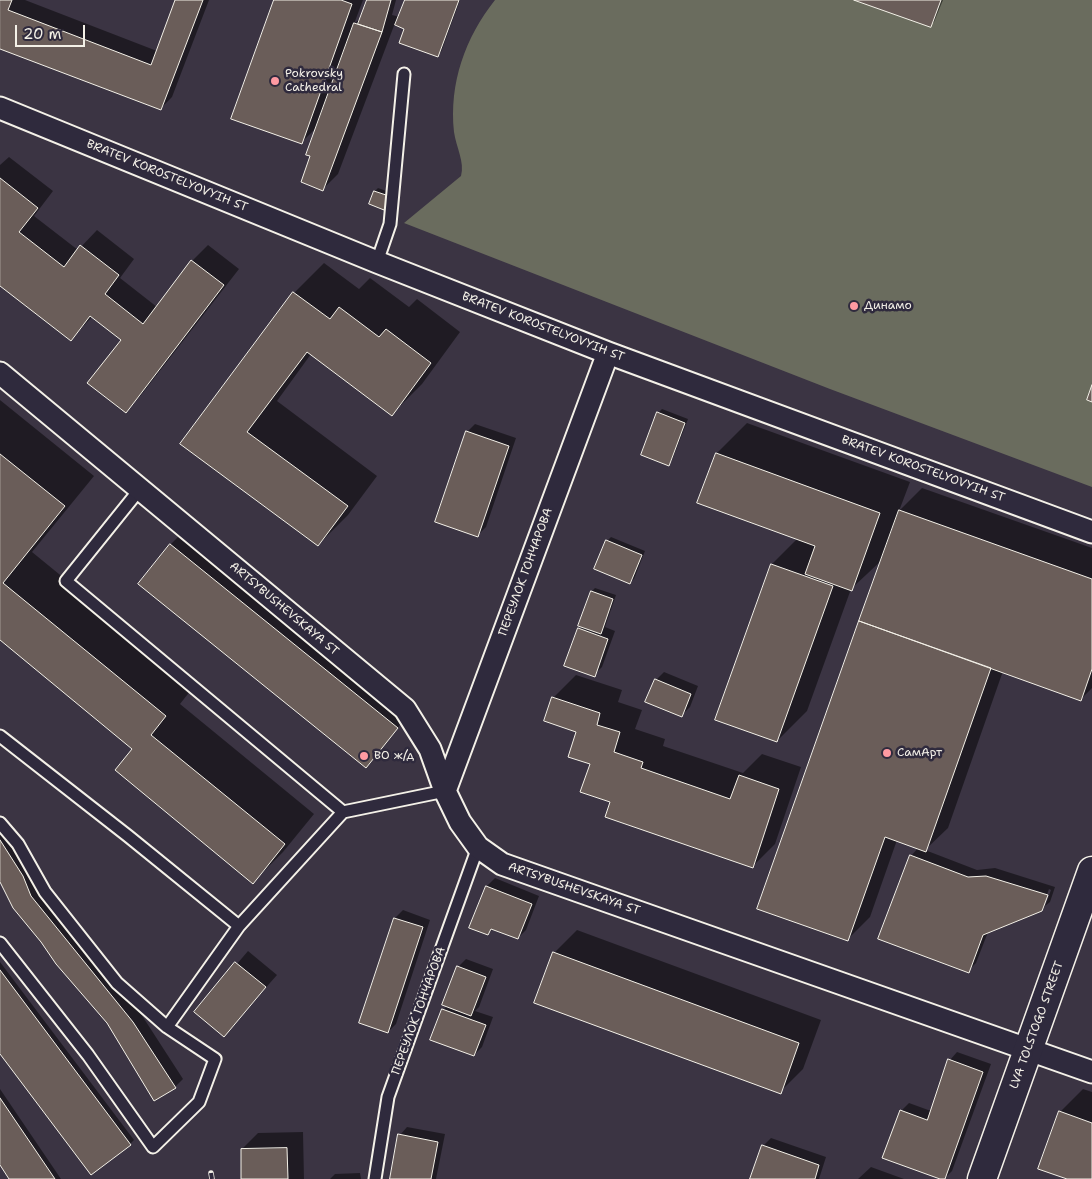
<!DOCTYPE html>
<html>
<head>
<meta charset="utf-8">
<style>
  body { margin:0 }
  #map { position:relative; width:1092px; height:1179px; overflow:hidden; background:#3b3443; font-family:"Shantell Sans",sans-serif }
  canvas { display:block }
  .scale { position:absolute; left:15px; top:25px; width:70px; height:22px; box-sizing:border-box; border:2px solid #f4f1e8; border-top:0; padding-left:6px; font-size:15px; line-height:18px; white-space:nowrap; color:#f4f1e8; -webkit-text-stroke:4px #2f2a3d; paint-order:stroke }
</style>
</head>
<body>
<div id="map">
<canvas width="1092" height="1179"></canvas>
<div class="scale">20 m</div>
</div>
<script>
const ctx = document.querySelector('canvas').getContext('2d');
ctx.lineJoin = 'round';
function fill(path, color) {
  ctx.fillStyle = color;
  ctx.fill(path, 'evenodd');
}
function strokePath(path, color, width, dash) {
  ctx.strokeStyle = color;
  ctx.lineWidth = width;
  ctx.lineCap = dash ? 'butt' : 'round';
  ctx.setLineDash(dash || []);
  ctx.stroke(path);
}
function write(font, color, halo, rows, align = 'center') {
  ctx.font = font + ' "Shantell Sans",sans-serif';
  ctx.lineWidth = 5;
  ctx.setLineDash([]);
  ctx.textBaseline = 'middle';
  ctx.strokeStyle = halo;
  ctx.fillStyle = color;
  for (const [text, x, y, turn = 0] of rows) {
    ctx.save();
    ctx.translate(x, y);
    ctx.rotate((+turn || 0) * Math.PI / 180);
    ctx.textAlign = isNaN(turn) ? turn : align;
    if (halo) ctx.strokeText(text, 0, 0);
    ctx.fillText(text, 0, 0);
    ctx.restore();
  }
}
const green = new Path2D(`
  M495 0H1092V487L830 389 404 223 461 176C465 162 456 147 454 132 449 83 465 38 495 0Z`);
const shadow = new Path2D(`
  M0 0H25L157 51 177 0H209L172 97 160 109 0 47Z
  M275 0H363L354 24 363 16 368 0H396L392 15 400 17 406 0H460L441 52 437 56 406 28 395 23 338 174 322 190 312 155 318 126 301 143Z
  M858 0H943L934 22 930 25Z
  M9 157 53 191 34 216 78 250 97 230 134 259 120 278 157 307 192 261 208 245 239 269 141 395 126 411 123 339 93 316 71 339 0 284V165Z
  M378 188 392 193 387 205 384 209 375 191Z
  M324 263 359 289 370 278 409 307 417 299 460 332 422 384 392 414 311 354 277 401 377 476 348 515 318 545 182 443 294 293Z
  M0 400 94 476 32 552 195 685 180 704 314 814 283 852 253 882 134 749 0 639Z
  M662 409 688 419 672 460 669 464 658 413Z
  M747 423 910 482 899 511 922 488 1092 548V688L1081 699 1003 671 948 828 925 850 977 870 995 868 1055 887 1050 902 1045 906 1051 890 1049 889 1043 906H1045L1042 910 988 932 976 963 968 971 911 856 918 848 897 840 870 917 847 940 883 559 851 589 807 711 777 741 716 719 772 564 798 538 717 453Z
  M475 424 516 438 486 527 478 535 467 432Z
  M178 537 405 719 366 766 170 545Z
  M611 537 645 551 634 579 630 582 607 541Z
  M595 588 616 595 605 627 615 631 602 667 594 675 579 629 582 626 592 591Z
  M664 672 698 686 690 707 682 715 656 680Z
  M576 675 622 690 618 702 642 710 635 729 665 739 663 746 743 773 762 754 801 767 775 844 753 866 612 801 591 764 578 731 546 720 554 697Z
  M0 822 39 888 141 1014 183 1079 175 1087 108 1023 0 879Z
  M495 878 539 896 526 930 518 938 494 928 488 934 471 927 487 886Z
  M403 910 430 920 396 1024 388 1032 395 918Z
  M577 930 821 1020 803 1069 780 1092 554 953Z
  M248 951 277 975 224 1035 196 1012Z
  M466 959 493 969 479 1007 475 1011 493 1017 482 1047 474 1055 443 1010 447 1006 458 967Z
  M0 962 134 1140 130 1144 0 1052Z
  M957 1052 991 1064 952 1171 944 1179 901 1111 909 1103 931 1111 950 1060Z
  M0 1089 61 1179H11L0 1163Z
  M1083 1089 1092 1092V1179H1070L1060 1112Z
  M407 1127 445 1134 436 1179H391L400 1135Z
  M303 1132 304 1179H242V1149L258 1133Z
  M771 1138 826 1157 819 1179H751L763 1146Z
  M871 1167 904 1179H858Z
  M360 1173 361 1179H330L335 1174Z`);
const building = new Path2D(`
  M0 0H12L8 10 151 65 175 0H203L161 110 0 49Z
  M274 0H341L352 4 302 144 231 119Z
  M367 0H391L382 32 358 24Z
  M405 0H459L438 57 399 43 404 29 395 25Z
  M854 0H941L931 27Z
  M354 23 382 32 323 191 301 182 310 156 306 155Z
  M0 178 38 208 19 232 64 267 80 245 119 275 105 294 143 324 191 260 224 285 126 413 87 383 121 340 90 316 71 341 0 286Z
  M374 191 389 196 384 210 369 204Z
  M293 292 330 319 339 307 379 337 386 329 431 363 392 416 307 352 247 432 348 506 318 546 180 444Z
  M1092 385V402L1087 400Z
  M657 412 685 423 669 466 641 455Z
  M466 431 509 446 478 537 435 522Z
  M716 453 880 513 852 591 805 574 815 546 697 503Z
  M0 454 65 506 3 583 166 716 151 735 285 844 253 884 115 770 132 749 0 640Z
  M899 510 1092 579V669L1081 701 859 621Z
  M606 540 642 555 630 584 594 569Z
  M170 544 398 728 366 768 138 584Z
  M771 564 833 586 777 742 715 720Z
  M591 591 613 599 601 634 578 626Z
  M859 621 991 668 926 852 885 837 848 941 757 909Z
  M578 628 608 639 595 677 564 666Z
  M655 679 691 694 682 717 645 702Z
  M552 697 600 713 597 725 620 732 614 752 643 762 641 768 730 799 739 775 779 789 753 868 605 817 610 802 580 792 590 764 568 757 576 732 544 721Z
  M0 840 23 876 31 896 133 1022 176 1088 154 1101 107 1023 56 964 41 942 13 908 0 882Z
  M910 855 968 877 986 876 1048 895 1042 911 983 935 969 973 878 939Z
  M486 886 532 904 518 939 491 929 488 935 469 928Z
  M394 918 423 927 388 1033 359 1023Z
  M553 952 799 1043 781 1094 534 1003Z
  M235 962 266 987 224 1037 194 1012Z
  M457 966 486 977 471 1016 442 1005Z
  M0 970 131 1145 91 1175 0 1054Z
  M442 1009 486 1025 474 1056 430 1040Z
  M948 1059 983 1072 945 1179H940L882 1158 900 1110 927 1120Z
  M0 1098 55 1179H9L0 1165Z
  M1059 1111 1092 1123V1179H1067L1038 1169Z
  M398 1134 438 1142 431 1179H390Z
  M762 1145 819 1165 815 1179H750Z
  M287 1148 288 1179H241V1149Z`);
const service = new Path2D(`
  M377 262 390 224 404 74
  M140 489 66 581 343 812
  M0 736 128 836 239 926
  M0 823 18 844 45 892 117 983 167 1027 215 1059 199 1102 153 1147 88 1055 0 943
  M167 1027 239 926 343 812 445 791
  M375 1179 388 1097 478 847`);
const minor = new Path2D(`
  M0 108 377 262 608 353 1092 532
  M0 373 405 709 430 749 445 791 460 822 478 847 502 864 1092 1072
  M445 791 608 353`);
const primary = new Path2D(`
  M982 1179 1092 871`);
const rail = new Path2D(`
  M211 1173 212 1179`);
const markers = [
  [275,81,5,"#ff9aa2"],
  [854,306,5,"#ff9aa2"],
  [887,753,5,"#ff9aa2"],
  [364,756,5,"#ff9aa2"]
];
const poiNames = [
  ["Pokrovsky",285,74],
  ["Cathedral",285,88],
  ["Динамо",864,306],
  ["СамАрт",897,753],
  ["ВО ж/д",374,756]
];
const streetNames = [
  ["BRATEV KOROSTELYOVYIH ST",167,176,22],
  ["BRATEV KOROSTELYOVYIH ST",543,327,21],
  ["BRATEV KOROSTELYOVYIH ST",923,469,20],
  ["ПЕРЕУЛОК ГОНЧАРОВА",526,572,-70],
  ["ARTSYBUSHEVSKAYA ST",284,609,40],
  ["ARTSYBUSHEVSKAYA ST",574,889,19],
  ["ПЕРЕУЛОК ГОНЧАРОВА",419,1011,-70],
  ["LVA TOLSTOGO STREET",1037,1025,-70]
];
fill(green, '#6a6c5e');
fill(shadow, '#0007');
fill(building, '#6a5d59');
strokePath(building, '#f4f1e8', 1);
strokePath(service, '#f4f1e8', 15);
strokePath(minor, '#f4f1e8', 25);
strokePath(primary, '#f4f1e8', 31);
strokePath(service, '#2f2a3d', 11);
strokePath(minor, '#2f2a3d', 21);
strokePath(primary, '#2f2a3d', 28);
strokePath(rail, '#f4f1e8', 5.5);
strokePath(rail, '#2f2a3d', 4, [11]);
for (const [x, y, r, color] of markers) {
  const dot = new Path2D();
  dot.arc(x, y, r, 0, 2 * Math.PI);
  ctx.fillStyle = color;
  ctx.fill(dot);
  strokePath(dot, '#2f2a3d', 2);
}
write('12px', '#f4f1e8', '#2f2a3d', poiNames, 'left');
write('12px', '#f4f1e8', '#2f2a3d', streetNames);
</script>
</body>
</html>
